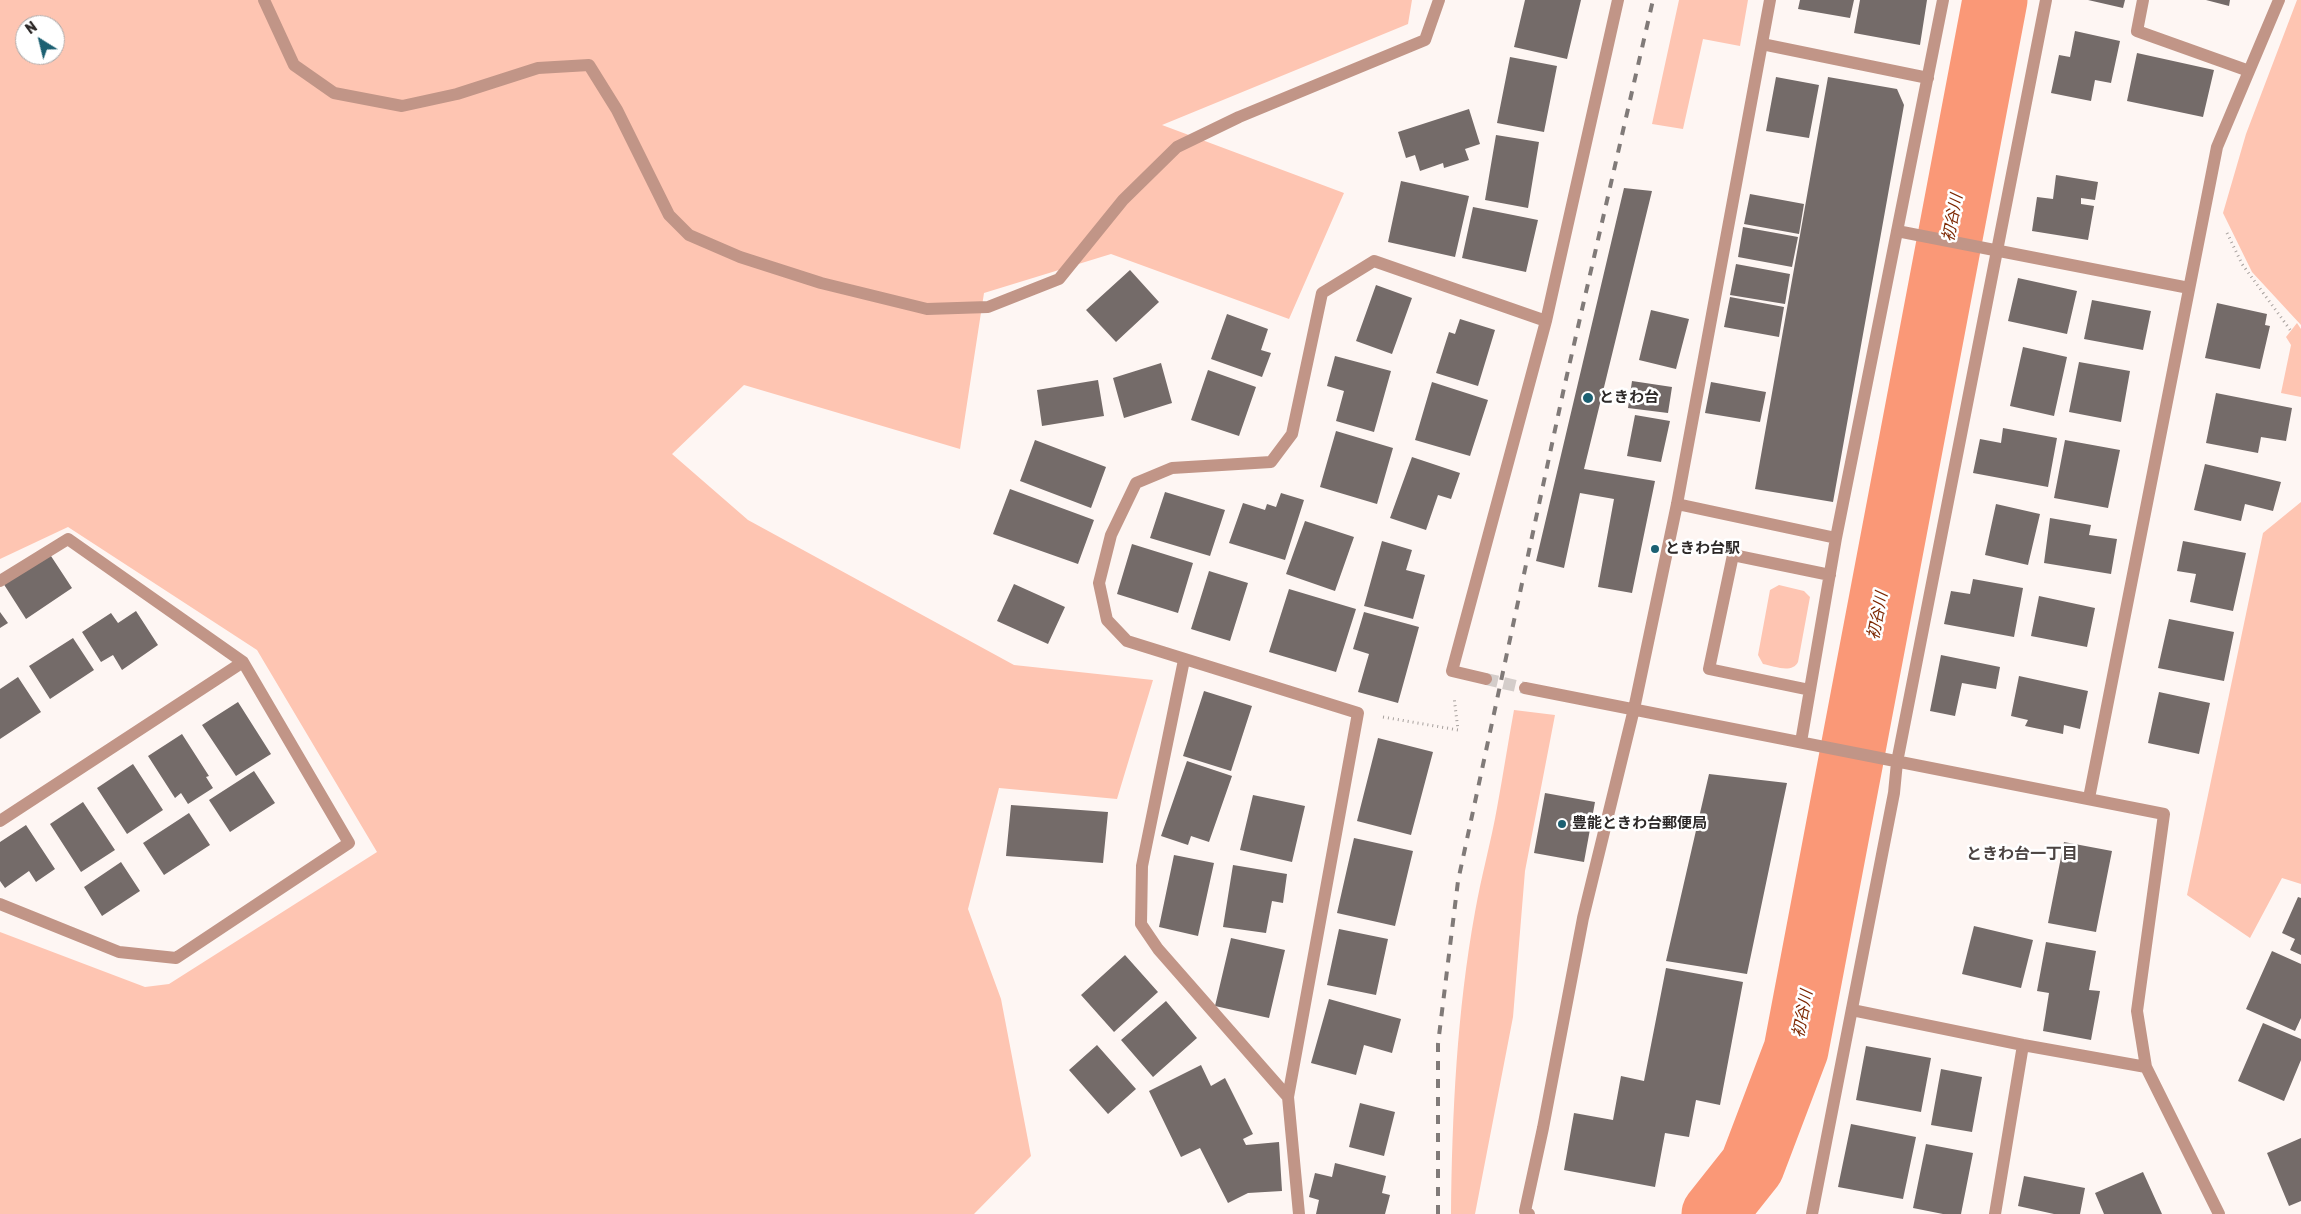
<!DOCTYPE html>
<html>
<head>
<meta charset="utf-8">
<style>
  body { margin:0 }
  #map { position:relative; width:2301px; height:1214px; overflow:hidden; background:#fef6f3; font-family:Rubik,sans-serif }
  canvas { display:block }
  .north { position:absolute; left:15px; top:15px; width:50px; height:50px; box-sizing:border-box; background:#fff; border:1px solid #aba9a9; border-radius:50%; rotate:324deg; font-size:14px; font-weight:700; line-height:20px; text-align:center; color:#2d2928 }
  .north::after { content:''; display:block; margin:auto; width:18px; height:22px; background:#1c6072; clip-path:polygon(50% 0,100% 100%,50% 72%,0 100%) }
</style>
</head>
<body>
<div id="map">
<canvas width="2301" height="1214"></canvas>
<div class="north">N</div>
</div>
<script>
const ctx = document.querySelector('canvas').getContext('2d');
ctx.lineJoin = 'round';
function fill(path, color) {
  ctx.fillStyle = color;
  ctx.fill(path, 'evenodd');
}
function strokePath(path, color, width, dash) {
  ctx.strokeStyle = color;
  ctx.lineWidth = width;
  ctx.lineCap = dash ? 'butt' : 'round';
  ctx.setLineDash(dash || []);
  ctx.stroke(path);
}
function write(font, color, halo, rows, align = 'center') {
  ctx.font = font + ' Rubik,"Noto Sans JP",sans-serif';
  ctx.lineWidth = 5;
  ctx.setLineDash([]);
  ctx.textBaseline = 'middle';
  ctx.strokeStyle = halo;
  ctx.fillStyle = color;
  for (const [text, x, y, turn = 0] of rows) {
    ctx.save();
    ctx.translate(x, y);
    ctx.rotate((+turn || 0) * Math.PI / 180);
    ctx.textAlign = isNaN(turn) ? turn : align;
    if (halo) ctx.strokeText(text, 0, 0);
    ctx.fillText(text, 0, 0);
    ctx.restore();
  }
}
const green = new Path2D(`
  M0 0H1412L1408 24 1162 125 1344 193 1289 319 1111 254 984 293 960 449 744 385 672 454 748 520 1014 665 1153 680 1117 799 999 788 968 909 1001 999 1031 1156 974 1214H0V932L145 987 169 984 377 852 257 650 68 527 0 559ZM25 25H55V55H25Z
  M1679 0H1748L1740 46 1703 39 1683 129 1652 124Z
  M2297 0H2301V325L2252 272 2223 213 2246 134Z
  M2297 323 2301 329V397L2281 393 2291 345 2286 337Z
  M2301 502V884L2282 878 2250 938 2187 895 2263 533Z
  M1779 585 1804 591 1810 597 1798 662C1792 674 1774 666 1763 664L1758 655 1770 590Z
  M1514 710 1555 715 1525 871 1513 1017 1475 1214H1451C1452 1113 1457 1011 1475 912 1481 877 1491 842 1497 808 1503 775 1508 743 1514 710Z`);
const river = new Path2D(`
  M1714 1214 1752 1166 1796 1050 1995 0`);
const building = new Path2D(`
  M1525 0H1581L1567 59 1514 47Z
  M1800 0H1854L1850 18 1798 9Z
  M1860 0H1927L1920 45 1854 33Z
  M2088 0H2125L2123 8Z
  M2206 0H2230L2229 6Z
  M2075 31 2120 41 2111 83 2095 80 2091 101 2051 93 2059 55 2070 57Z
  M2137 53 2214 70 2203 117 2127 101Z
  M1510 57 1557 66 1544 132 1497 123Z
  M1776 77 1819 85 1809 138 1766 131Z
  M1828 77 1897 89 1904 105 1833 502 1755 489Z
  M1469 109 1480 144 1465 149 1469 160 1444 168 1443 163 1420 171 1415 155 1406 158 1398 132Z
  M1496 135 1539 142 1528 208 1485 200Z
  M2056 175 2098 182 2095 200 2081 198V204L2094 206 2088 240 2032 231 2037 197 2053 199Z
  M1401 181 1469 196 1455 257 1388 242Z
  M1624 188 1652 191 1584 469 1655 481 1632 593 1598 587 1614 499 1580 493 1564 568 1536 561Z
  M1750 194 1804 204 1799 234 1744 224Z
  M1473 207 1538 220 1526 272 1462 258Z
  M1743 227 1798 237 1792 267 1738 257Z
  M1736 264 1790 274 1785 304 1730 295Z
  M1130 270 1159 302 1116 342 1086 310Z
  M2018 278 2077 291 2067 334 2008 321Z
  M1376 285 1412 298 1392 354 1356 341Z
  M1730 297 1784 307 1779 337 1724 327Z
  M2092 300 2151 311 2143 350 2084 339Z
  M2217 303 2267 314 2265 325 2270 326 2260 369 2205 358Z
  M1651 310 1689 319 1676 369 1639 360Z
  M1227 314 1268 329 1261 350 1271 353 1262 377 1211 359Z
  M1460 319 1495 330 1478 386 1436 373 1449 332 1455 334Z
  M2023 347 2067 357 2054 416 2010 406Z
  M1335 356 1391 371 1374 432 1336 421 1344 391 1327 386Z
  M2079 362 2130 371 2121 422 2069 412Z
  M1161 363 1172 403 1124 418 1113 378Z
  M1208 370 1256 387 1239 436 1191 420Z
  M1098 380 1104 416 1042 426 1037 390Z
  M1632 381 1672 387 1668 413 1628 408Z
  M1432 382 1488 400 1470 456 1415 440Z
  M1711 382 1766 392 1760 422 1705 413Z
  M2216 393 2292 408 2286 441 2261 437 2258 453 2206 443Z
  M1635 415 1670 421 1661 462 1627 456Z
  M2003 428 2057 438 2048 487 1973 473 1980 439 2001 443Z
  M1336 431 1393 448 1377 504 1320 487Z
  M1035 440 1106 467 1091 508 1020 481Z
  M2065 440 2120 450 2108 508 2054 498Z
  M1412 457 1460 473 1451 499 1438 495 1426 530 1390 518Z
  M2205 464 2281 482 2273 511 2245 504 2241 521 2194 510Z
  M1010 489 1094 520 1078 564 993 534Z
  M1165 492 1225 510 1210 556 1150 538Z
  M1281 493 1304 500 1285 560 1229 543 1243 503 1265 510 1267 504 1276 507Z
  M1996 504 2040 514 2028 565 1985 555Z
  M2050 518 2091 525 2089 535 2117 539 2111 574 2044 563Z
  M1305 521 1354 537 1335 591 1286 574Z
  M1382 541 1412 550 1406 570 1425 575 1413 619 1364 606Z
  M2183 541 2246 553 2233 611 2190 602 2196 574 2177 571Z
  M1132 544 1193 563 1178 613 1117 594Z
  M49 553 72 588 26 619 3 583Z
  M1209 571 1248 583 1230 641 1191 629Z
  M1973 579 2023 588 2014 637 1944 624 1951 591 1970 594Z
  M1014 584 1065 607 1048 644 997 621Z
  M1289 589 1356 609 1336 672 1269 652Z
  M2039 596 2095 608 2087 647 2031 636Z
  M136 611 158 645 122 670 113 655 101 662 82 632 111 613 118 623Z
  M0 612 8 623 0 628Z
  M1364 612 1419 627 1398 703 1358 692 1369 654 1353 649Z
  M2169 619 2234 632 2224 681 2158 668Z
  M73 638 94 670 50 699 29 666Z
  M1941 655 2000 667 1996 689 1962 683 1955 716 1930 711Z
  M2019 676 2088 691 2080 729 2064 725 2063 734 2025 726 2028 720 2011 716Z
  M18 677 41 712 0 739V689Z
  M1204 691 1252 706 1231 771 1183 756Z
  M2159 692 2210 703 2199 754 2148 743Z
  M238 702 271 754 236 776 202 725Z
  M182 734 209 776 206 777 213 788 188 804 181 793 175 798 148 756Z
  M1378 738 1433 752 1411 835 1357 821Z
  M1187 761 1232 776 1209 842 1191 836 1188 845 1161 836Z
  M133 764 163 810 127 834 97 788Z
  M254 771 275 803 230 832 209 800Z
  M1709 774 1787 783 1747 974 1666 961Z
  M1545 793 1595 802 1584 862 1534 853Z
  M1253 795 1305 806 1292 862 1240 850Z
  M83 802 115 850 81 872 50 824Z
  M1011 805 1108 812 1103 863 1006 856Z
  M189 813 210 845 164 875 143 843Z
  M26 825 55 869 36 882 29 871 5 888 0 881V842Z
  M1354 838 1413 851 1395 926 1337 913Z
  M2064 842 2112 851 2096 932 2048 923Z
  M1174 855 1214 863 1198 936 1159 927Z
  M121 862 140 891 102 916 84 887Z
  M1233 865 1287 874 1283 903 1272 901 1266 933 1223 927Z
  M2298 897 2301 898V955L2290 950 2295 939 2282 933Z
  M1974 926 2033 940 2021 988 1962 974Z
  M1339 929 1388 939 1376 995 1327 985Z
  M1231 938 1285 950 1269 1018 1215 1006Z
  M2046 942 2096 951 2089 990 2100 991 2091 1040 2043 1031 2049 993 2037 991Z
  M2272 951 2301 964V1018L2295 1031 2246 1009Z
  M1125 955 1158 992 1114 1032 1081 995Z
  M1666 968 1743 982 1720 1105 1696 1100 1689 1137 1665 1133 1655 1187 1564 1170 1574 1113 1613 1120 1621 1076 1644 1081Z
  M1329 999 1401 1019 1392 1053 1364 1045 1356 1075 1311 1063Z
  M1166 1001 1197 1038 1153 1077 1121 1040Z
  M2263 1023 2301 1039V1060L2284 1101 2238 1081Z
  M1097 1045 1136 1089 1108 1114 1069 1070Z
  M1866 1046 1931 1058 1921 1112 1856 1100Z
  M1201 1065 1211 1086 1225 1078 1253 1134 1243 1139 1246 1145 1279 1142 1282 1191 1248 1193 1228 1203 1200 1148 1181 1157 1149 1091Z
  M1941 1069 1982 1077 1972 1132 1931 1125Z
  M1360 1103 1395 1112 1384 1156 1349 1147Z
  M1851 1124 1916 1137 1903 1199 1838 1187Z
  M2301 1138V1201L2289 1206 2267 1153Z
  M1926 1144 1973 1153 1961 1214H1943L1913 1208Z
  M1335 1163 1386 1176 1382 1193 1390 1195 1385 1214H1316L1319 1200 1309 1197 1315 1173 1332 1177Z
  M2143 1172 2162 1214H2104L2095 1193Z
  M2024 1176 2085 1188 2080 1214H2054L2018 1206Z`);
const minorTunnel = new Path2D(`
  M1486 679 1525 688`);
const path = new Path2D(`
  M2227 233 2242 264 2291 331
  M1383 717 1458 730 1454 697`);
const minor = new Path2D(`
  M264 0 294 65 334 93 402 106 457 94 538 68 589 65 617 110 669 215 689 235 740 257 821 283 927 309 988 307 1059 279 1123 200 1177 147 1239 117 1425 40 1439 0
  M2143 0 2137 31 2249 71
  M1762 44 1928 78
  M1897 231 2189 288
  M1677 504 1836 538
  M0 581 68 539 243 662 349 843 176 958 119 952 0 904
  M1184 660 1142 866 1141 924 1158 949 1288 1097 1299 1214
  M1486 679 1452 671 1546 321 1618 0
  M1525 688 2164 814 2137 1011 2146 1067 2219 1214
  M1810 690 1709 669 1733 555 1830 575
  M1801 742 1836 538 1943 0
  M2089 798 2217 147 2279 0
  M0 821 243 662
  M1852 1010 2023 1045 2146 1067
  M1288 1097 1358 713 1127 641 1107 620 1099 583 1111 535 1136 483 1172 468 1271 462 1292 434 1322 293 1374 261 1546 321
  M1529 1214 1525 1211 1543 1128 1583 918 1634 709 1677 504 1770 0
  M1812 1214 1894 793 1897 762 2046 0
  M1995 1214 2023 1045`);
const rail = new Path2D(`
  M1438 1214V1044L1458 881 1564 388 1653 0`);
const markers = [
  [1588,398,6,"#1c6072"],
  [1655,549,5,"#1c6072"],
  [1562,824,5,"#1c6072"]
];
const poiNames = [
  ["ときわ台",1599,398],
  ["ときわ台駅",1665,549],
  ["豊能ときわ台郵便局",1572,824]
];
const waterNames = [
  ["初谷川",1953,218,-79],
  ["初谷川",1878,616,-79],
  ["初谷川",1803,1014,-79]
];
const neighbourhoodNames = [
  ["ときわ台一丁目",2022,854]
];
fill(green, '#fec5b2');
strokePath(river, '#fa9877', 65);
fill(building, '#746b69');
strokePath(minorTunnel, '#d4cdca', 12, [12, 6]);
strokePath(path, '#a7a19e', 3, [1, 4]);
strokePath(minor, '#c19587', 12);
strokePath(rail, '#807a78', 4, [9, 9]);
for (const [x, y, r, color] of markers) {
  const dot = new Path2D();
  dot.arc(x, y, r, 0, 2 * Math.PI);
  ctx.fillStyle = color;
  ctx.fill(dot);
  strokePath(dot, '#fff', 2);
}
write('bold 15px', '#2d2928', '#fff', poiNames, 'left');
write('italic 16px', '#7d2803', '#fff', waterNames);
write('bold 16px', '#4c4442', '#fff', neighbourhoodNames);
</script>
</body>
</html>
